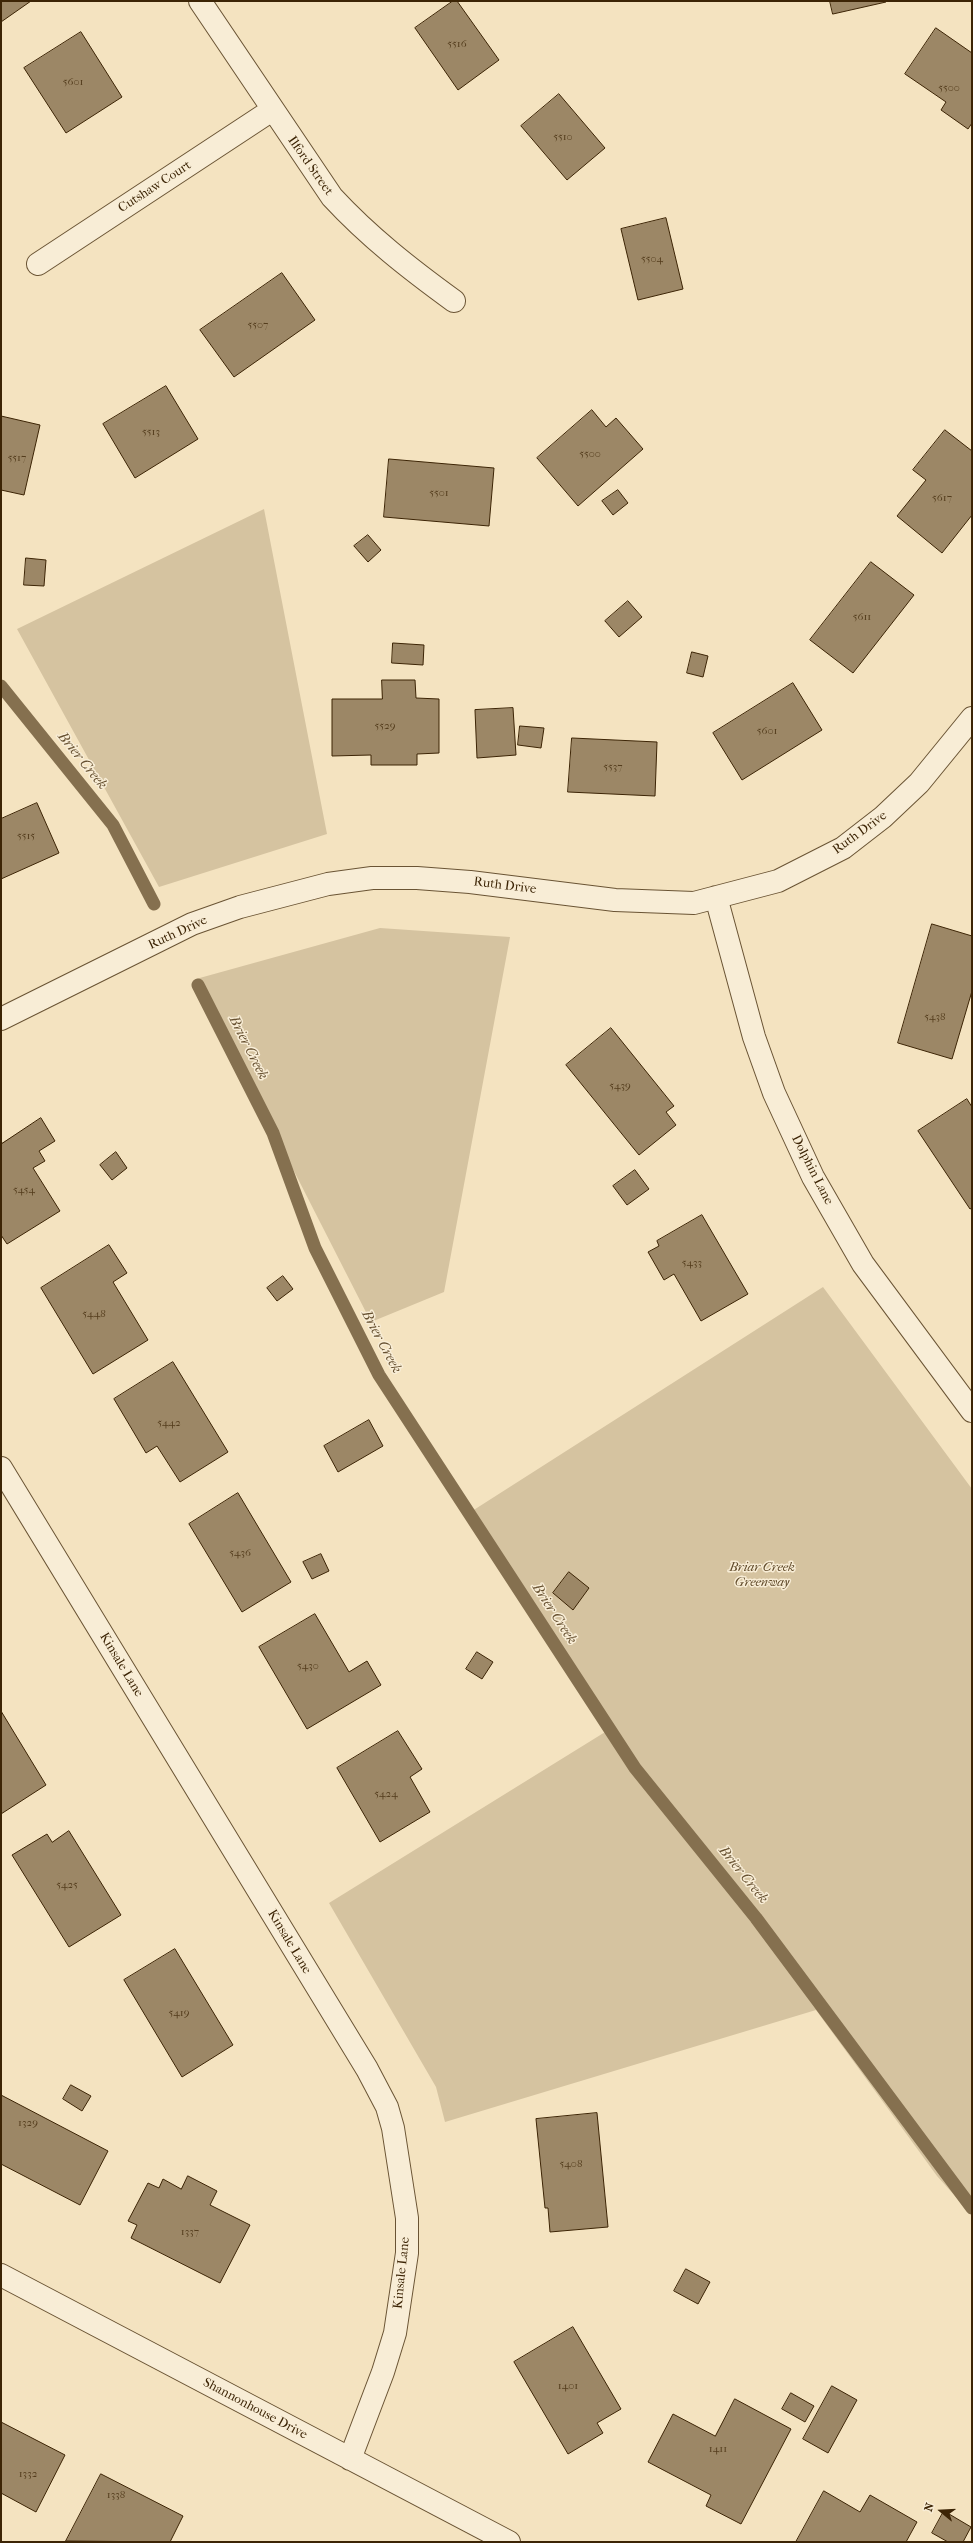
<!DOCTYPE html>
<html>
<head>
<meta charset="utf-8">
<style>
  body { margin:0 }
  #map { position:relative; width:973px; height:2543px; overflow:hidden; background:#f4e3c0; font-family:"IM FELL French Canon",serif }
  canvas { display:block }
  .frame { position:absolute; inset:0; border:2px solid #3c2405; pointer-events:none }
  .north { position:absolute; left:921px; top:2491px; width:40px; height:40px; -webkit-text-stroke:3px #f8edd6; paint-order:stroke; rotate:288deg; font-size:11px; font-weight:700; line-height:16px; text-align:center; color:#3c2405 }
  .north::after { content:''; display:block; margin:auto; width:14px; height:18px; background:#3c2405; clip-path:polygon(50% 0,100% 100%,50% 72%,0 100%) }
</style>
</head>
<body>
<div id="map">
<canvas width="973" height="2543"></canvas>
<div class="frame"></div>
<div class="north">N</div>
</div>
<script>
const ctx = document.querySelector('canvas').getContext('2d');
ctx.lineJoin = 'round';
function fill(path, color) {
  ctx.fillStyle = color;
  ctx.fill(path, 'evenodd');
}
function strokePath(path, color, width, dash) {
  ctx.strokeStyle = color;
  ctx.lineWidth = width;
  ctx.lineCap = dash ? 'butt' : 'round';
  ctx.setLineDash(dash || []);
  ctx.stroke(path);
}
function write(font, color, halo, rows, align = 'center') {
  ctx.font = font + ' "IM FELL French Canon",serif';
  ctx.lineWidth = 3;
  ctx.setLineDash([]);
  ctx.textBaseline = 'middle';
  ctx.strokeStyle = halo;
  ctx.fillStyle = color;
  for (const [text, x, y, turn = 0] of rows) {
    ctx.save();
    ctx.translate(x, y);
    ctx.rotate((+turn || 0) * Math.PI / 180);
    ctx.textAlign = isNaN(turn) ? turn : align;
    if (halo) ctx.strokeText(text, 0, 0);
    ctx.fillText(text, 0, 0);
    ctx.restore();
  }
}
const green = new Path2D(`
  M264 509 327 834 159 887 17 629Z
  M380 928 510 937 444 1292 371 1322 196 979Z
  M823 1287 972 1489V2215L937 2176 816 2010 445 2122 436 2087 329 1903 610 1729 469 1513Z`);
const stream = new Path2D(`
  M1 686 113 825 154 904
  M198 985 273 1133 315 1248 379 1375 635 1768 756 1918 972 2208`);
const building = new Path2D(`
  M1 1H31L1 22Z
  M453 1H457L499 60 458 90 415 28Z
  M830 1H885L886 2 833 14Z
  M936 28 972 53V123L968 129 941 110 946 102 905 74Z
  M81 32 122 97 66 133 24 68Z
  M559 94 605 148 567 180 521 126Z
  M666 218 683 289 638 300 621 229Z
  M282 273 315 320 234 377 200 330Z
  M166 386 198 439 135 478 103 424Z
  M592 410 606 427 616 418 643 449 578 506 537 458Z
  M1 416 40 425 24 495 1 490Z
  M945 430 972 451V515L942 553 897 516 926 480 913 470Z
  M389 459 494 468 489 526 384 517Z
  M618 490 628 503 613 515 602 501Z
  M368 535 381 550 368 562 354 546Z
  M26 558 46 560 44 586 24 585Z
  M871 562 914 595 853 673 810 640Z
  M628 601 642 617 619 637 605 621Z
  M393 643 424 645 423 665 392 663Z
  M692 652 708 656 703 677 687 673Z
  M382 680H415L416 698 439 699V753L417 754V765H371V755L332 756V699H382Z
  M793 683 822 730 742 780 713 733Z
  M513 708 516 755 477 758 475 710Z
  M520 726 544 728 541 748 518 745Z
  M572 738 657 742 655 796 568 792Z
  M37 803 59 853 1 879V819Z
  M932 924 972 936V991L952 1059 898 1043Z
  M611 1028 674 1106 666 1112 676 1125 639 1155 566 1065Z
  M967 1099 972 1107V1208L970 1209 918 1131Z
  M41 1118 55 1141 39 1151 45 1161 33 1168 60 1211 7 1244 1 1235V1141L2 1143Z
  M116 1152 127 1168 112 1180 100 1165Z
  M635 1170 649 1189 627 1205 613 1186Z
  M702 1215 748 1294 701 1321 674 1274 664 1280 648 1252 659 1246 657 1241Z
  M109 1245 127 1273 113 1282 148 1340 93 1374 41 1288Z
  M283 1276 293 1289 277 1301 267 1288Z
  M173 1362 228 1452 180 1482 157 1446 146 1453 114 1399Z
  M369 1420 383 1446 338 1472 324 1446Z
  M238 1493 291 1582 242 1612 189 1524Z
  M321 1554 329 1571 312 1579 303 1562Z
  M569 1572 589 1588 573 1610 553 1593Z
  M315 1614 349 1672 367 1661 381 1685 307 1729 259 1647Z
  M477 1652 493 1662 482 1679 466 1669Z
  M1 1711 46 1785 1 1814Z
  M398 1731 422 1769 410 1777 430 1812 380 1842 337 1768Z
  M69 1831 121 1915 69 1947 12 1855 47 1834 52 1842Z
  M175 1949 233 2045 182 2077 124 1980Z
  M71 2085 91 2096 82 2111 63 2099Z
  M1 2095 108 2151 80 2205 1 2164Z
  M597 2113 608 2227 550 2232 548 2208H545L536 2119Z
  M188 2176 217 2191 210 2205 250 2225 220 2283 131 2238 137 2225 128 2221 148 2183 159 2188 163 2179 181 2189Z
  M686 2269 710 2282 698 2304 674 2291Z
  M573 2327 621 2409 597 2423 603 2433 568 2454 514 2362Z
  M832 2386 857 2400 828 2453 803 2439Z
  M791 2393 814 2406 805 2422 782 2409Z
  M735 2399 791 2429 741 2524 706 2506 711 2495 648 2462 673 2414 715 2436Z
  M1 2422 65 2455 36 2512 1 2493Z
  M101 2474 183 2516 170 2542 66 2541Z
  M824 2491 860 2512 870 2495 917 2522 906 2542H796Z
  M944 2511 971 2527 963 2542H948L932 2533Z`);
const street = new Path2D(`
  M200 1 332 197C369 237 410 269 454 301
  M38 264 272 110
  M716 897 754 1037 774 1093 813 1177 863 1264 972 1411
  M1 1019 192 924 240 907 328 884 372 878H417L470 882 615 900 694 903 778 881 843 848 883 817 919 783 972 718
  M1 1468 367 2069 387 2107 393 2128 407 2218V2253L395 2333 383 2372 350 2459
  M1 2275 509 2542`);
const numberNames = [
  ["5516",457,44],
  ["5601",73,82],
  ["5500",949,88],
  ["5510",563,137],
  ["5504",652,259],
  ["5507",258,325],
  ["5513",151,432],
  ["5500",590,454],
  ["5517",17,458],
  ["5501",439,493],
  ["5617",942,498],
  ["5611",862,617],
  ["5529",385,726],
  ["5601",767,731],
  ["5537",613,767],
  ["5515",26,836],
  ["5438",935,1017],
  ["5439",620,1086],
  ["5454",24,1190],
  ["5433",692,1263],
  ["5448",94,1314],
  ["5442",169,1423],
  ["5436",240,1553],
  ["5430",308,1666],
  ["5424",386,1794],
  ["5425",67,1885],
  ["5419",179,2013],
  ["1329",28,2123],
  ["5408",571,2164],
  ["1337",190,2232],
  ["1401",568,2386],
  ["1411",718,2449],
  ["1332",28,2474],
  ["1338",116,2495]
];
const streetNames = [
  ["Ilford Street",310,166,55],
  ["Cutshaw Court",155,187,-33],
  ["Ruth Drive",860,833,-36],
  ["Ruth Drive",505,886,7],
  ["Ruth Drive",178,933,-25],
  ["Dolphin Lane",812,1170,63],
  ["Kinsale Lane",121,1665,59],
  ["Kinsale Lane",289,1942,59],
  ["Kinsale Lane",402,2273,-84],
  ["Shannonhouse Drive",255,2409,28]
];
const parkNames = [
  ["Briar Creek",762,1568],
  ["Greenway",762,1583]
];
const waterNames = [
  ["Brier Creek",82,761,51],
  ["Brier Creek",248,1048,63],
  ["Brier Creek",381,1342,62],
  ["Brier Creek",554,1614,57],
  ["Brier Creek",743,1875,51]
];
fill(green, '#d5c3a0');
strokePath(stream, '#85704f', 13);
fill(building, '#9c8766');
strokePath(building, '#3c2405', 1);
strokePath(street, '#6a5434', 24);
strokePath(street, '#f8edd6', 22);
write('11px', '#543d1d', null, numberNames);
write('13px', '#3c2405', '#f8edd6', streetNames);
write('italic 13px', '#624c2c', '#f8edd6', parkNames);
write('italic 14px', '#665030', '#f8edd6', waterNames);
</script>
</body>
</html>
